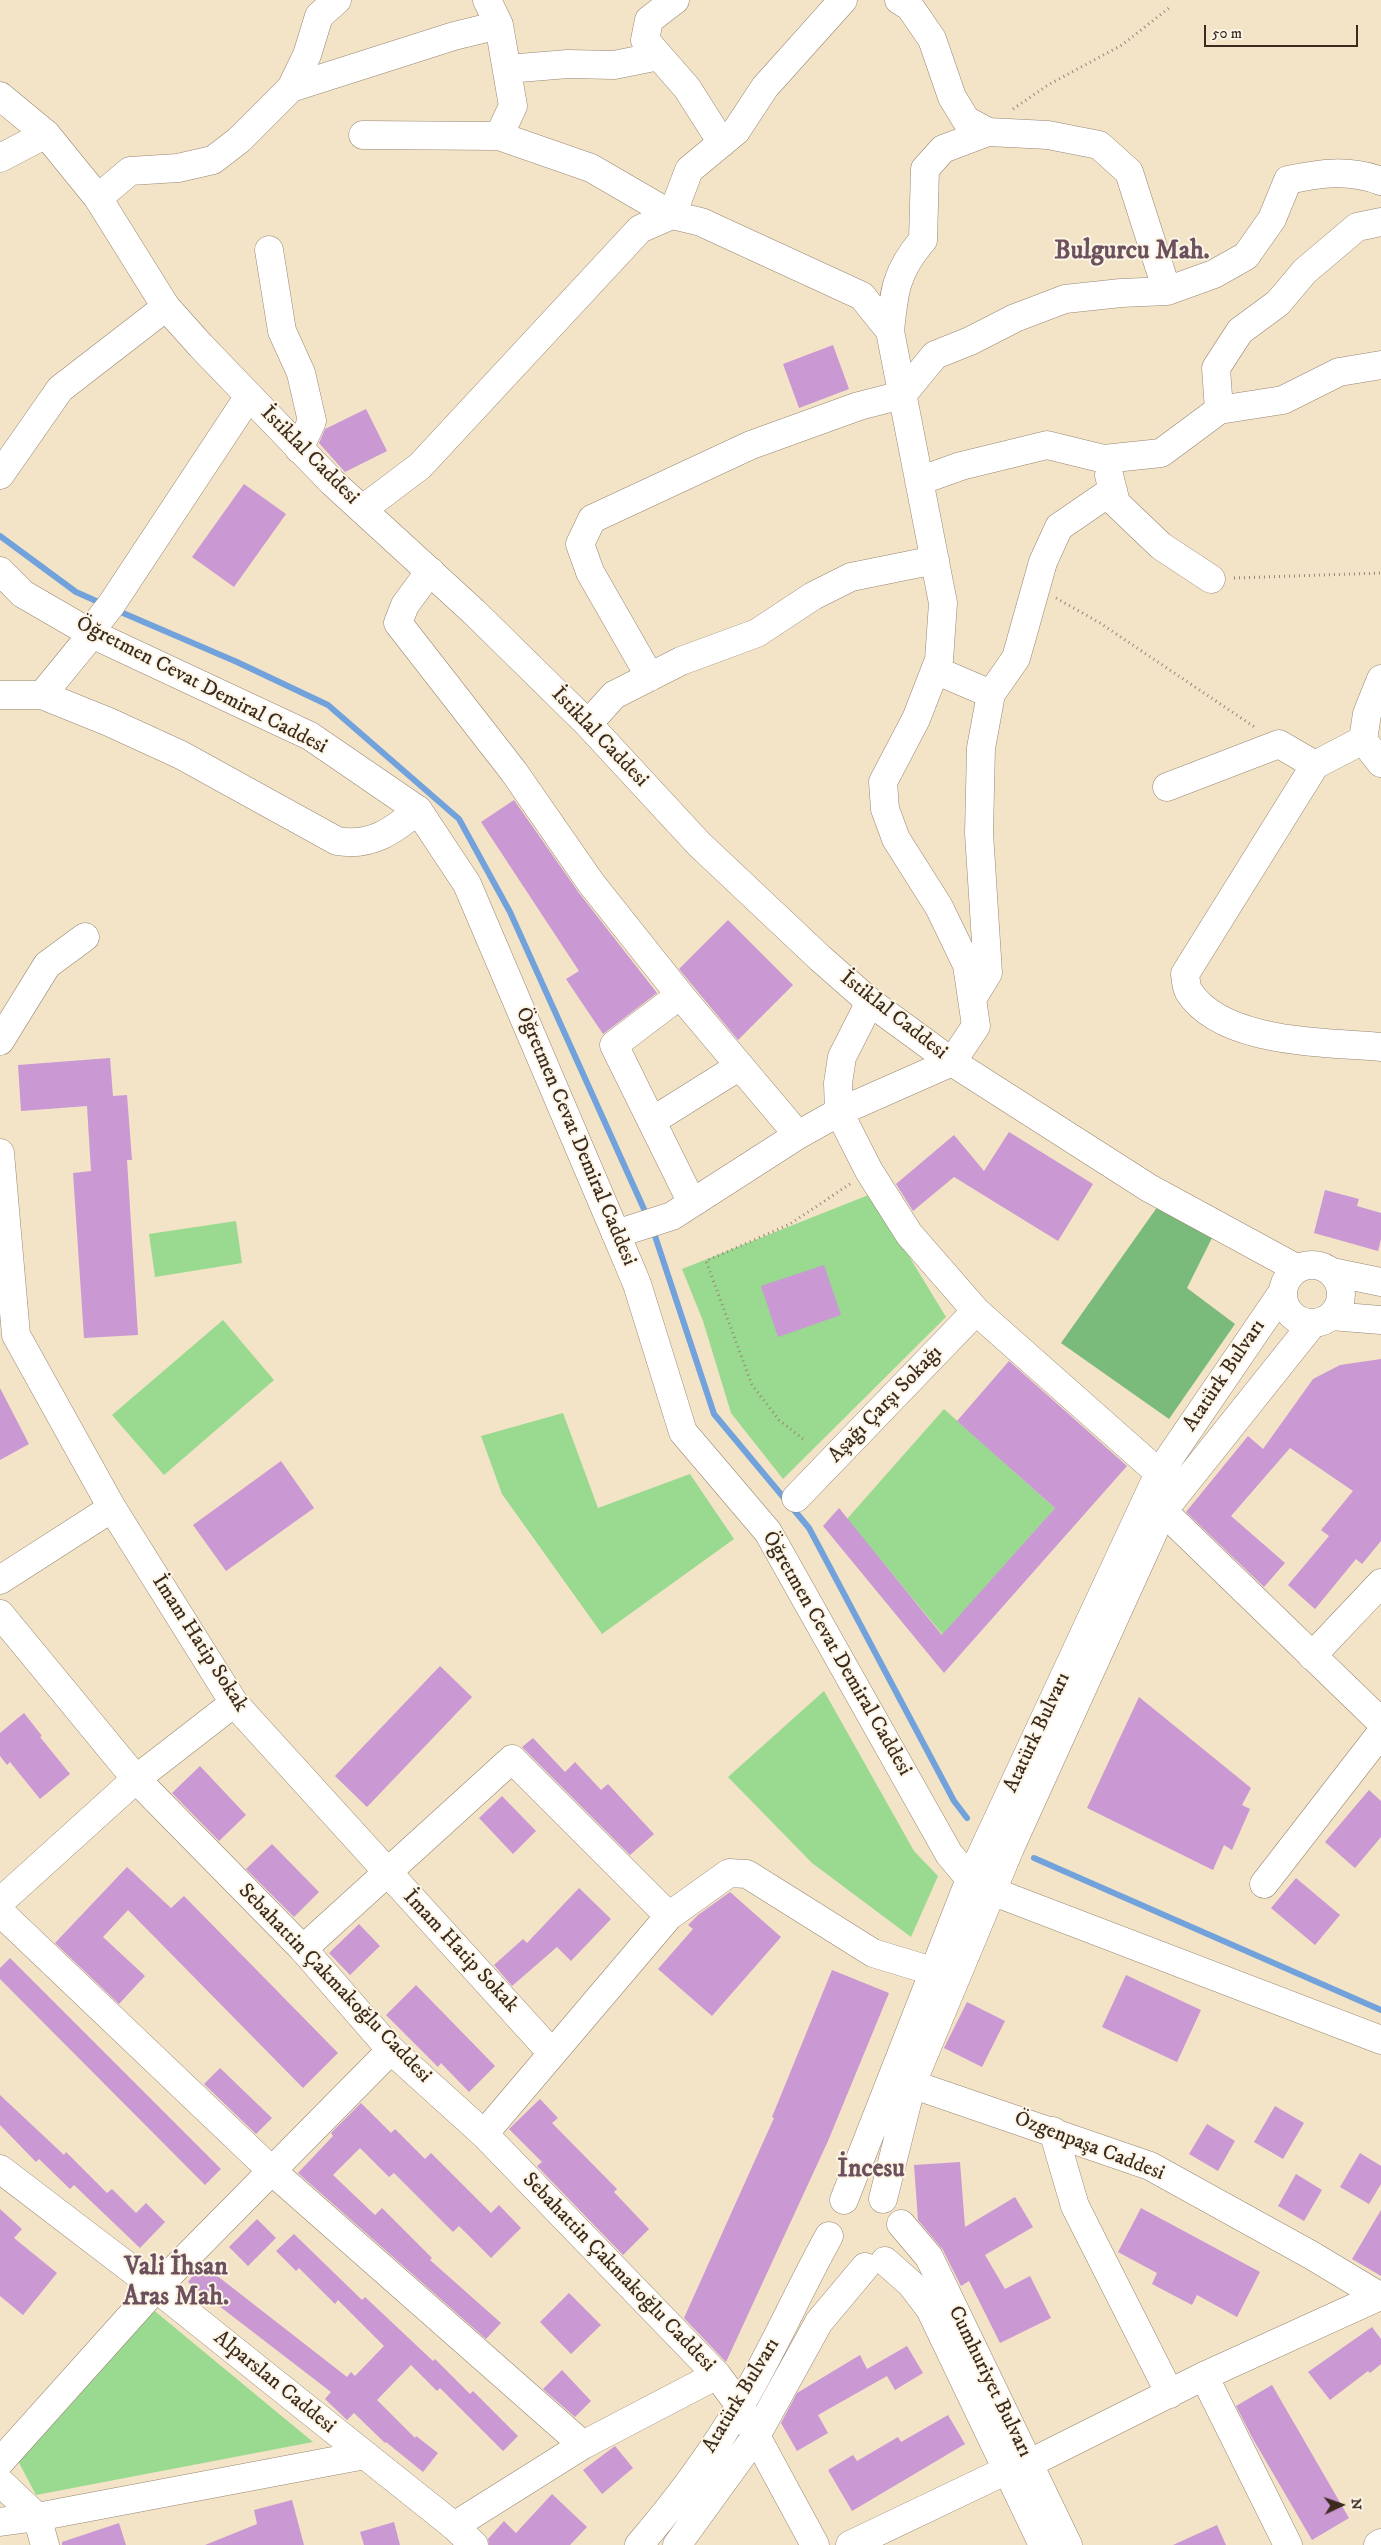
<!DOCTYPE html>
<html>
<head>
<meta charset="utf-8">
<style>
  body { margin:0 }
  #map { position:relative; width:1381px; height:2545px; overflow:hidden; background:#f3e3c7; font-family:"IM FELL DW Pica",serif }
  canvas { display:block }
  .north { position:absolute; left:1316px; top:2480px; width:50px; height:50px; -webkit-text-stroke:4px #fcf5e5; paint-order:stroke; rotate:87deg; font-size:14px; font-weight:700; line-height:20px; text-align:center; color:#3b2a1e }
  .north::after { content:''; display:block; margin:auto; width:18px; height:22px; background:#3b2a1e; clip-path:polygon(50% 0,100% 100%,50% 72%,0 100%) }
  .scale { position:absolute; left:1204px; top:25px; width:154px; height:22px; box-sizing:border-box; border:2px solid #3b2a1e; border-top:0; padding-left:6px; font-size:15px; line-height:18px; white-space:nowrap; color:#3b2a1e; -webkit-text-stroke:4px #fcf5e5; paint-order:stroke }
</style>
</head>
<body>
<div id="map">
<canvas width="1381" height="2545"></canvas>
<div class="north">N</div>
<div class="scale">50 m</div>
</div>
<script>
const ctx = document.querySelector('canvas').getContext('2d');
ctx.lineJoin = 'round';
function fill(path, color) {
  ctx.fillStyle = color;
  ctx.fill(path, 'evenodd');
}
function strokePath(path, color, width, dash) {
  ctx.strokeStyle = color;
  ctx.lineWidth = width;
  ctx.lineCap = dash ? 'butt' : 'round';
  ctx.setLineDash(dash || []);
  ctx.stroke(path);
}
function write(font, color, halo, rows, align = 'center') {
  ctx.font = font + ' "IM FELL DW Pica",serif';
  ctx.lineWidth = 4;
  ctx.setLineDash([]);
  ctx.textBaseline = 'middle';
  ctx.strokeStyle = halo;
  ctx.fillStyle = color;
  for (const [text, x, y, turn = 0] of rows) {
    ctx.save();
    ctx.translate(x, y);
    ctx.rotate((+turn || 0) * Math.PI / 180);
    ctx.textAlign = isNaN(turn) ? turn : align;
    if (halo) ctx.strokeText(text, 0, 0);
    ctx.fillText(text, 0, 0);
    ctx.restore();
  }
}
const green = new Path2D(`
  M871 1194 946 1317 783 1479 731 1413 703 1321 682 1269Z
  M236 1221 242 1263 155 1277 149 1234Z
  M223 1320 274 1380 164 1475 112 1415Z
  M944 1409 1055 1508 943 1635 847 1519Z
  M563 1413 598 1508 690 1474 734 1539 602 1634 502 1494 481 1436Z
  M824 1691 914 1851 938 1876 911 1937 812 1863 728 1777Z
  M151 2308 313 2442 36 2495 17 2459Z`);
const forest = new Path2D(`
  M1158 1206 1212 1238 1187 1288 1235 1324 1169 1419 1061 1343Z`);
const stream = new Path2D(`
  M0 536 76 592 103 604
  M116 610 237 662 328 705 459 819 510 912 648 1218
  M653 1230 714 1414 809 1528 954 1801 967 1818
  M1034 1858 1381 2010`);
const building = new Path2D(`
  M833 345 849 389 799 408 783 364Z
  M366 409 387 451 345 472 319 443 325 429Z
  M244 484 286 514 234 587 192 557Z
  M514 800 579 893 657 993 603 1034 566 979 579 971 481 822Z
  M728 920 793 985 738 1040 679 969Z
  M110 1058 113 1096 127 1095 132 1160H127L138 1335 84 1338 73 1173 91 1171 87 1106 21 1111 18 1065Z
  M1009 1132 1093 1184 1058 1241 954 1177 913 1211 896 1184 954 1135 984 1171Z
  M1325 1190 1359 1199 1357 1206 1381 1213V1239L1378 1251 1314 1233Z
  M824 1265 841 1315 778 1337 761 1286Z
  M1381 1359V1541L1362 1564 1356 1559 1315 1609 1288 1585 1329 1536 1321 1530 1353 1491 1290 1448 1231 1516 1285 1563 1264 1587 1186 1512 1248 1436 1263 1449 1313 1379 1340 1365Z
  M1009 1361 1127 1466 944 1673 823 1526 839 1508 942 1635 1055 1508 957 1421Z
  M0 1388 29 1444 0 1460Z
  M281 1461 314 1508 226 1571 193 1525Z
  M440 1666 472 1697 367 1807 335 1776Z
  M1139 1697 1251 1788 1242 1805 1250 1809 1232 1850 1224 1845 1213 1870 1087 1808Z
  M24 1713 42 1736 40 1737 70 1774 40 1799 10 1762 7 1765 0 1756V1733Z
  M533 1738 565 1772 575 1762 601 1790 608 1784 654 1834 630 1855 522 1747Z
  M200 1766 246 1815 219 1841 172 1793Z
  M1369 1790 1381 1801V1837L1355 1868 1325 1842Z
  M502 1796 536 1831 513 1854 479 1818Z
  M272 1844 319 1892 294 1917 246 1869Z
  M127 1867 171 1908 184 1896 338 2053 303 2088 128 1910 103 1937 145 1976 119 2004 55 1943Z
  M1296 1878 1340 1915 1315 1945 1271 1908Z
  M579 1888 611 1919 571 1961 557 1947 512 1986 494 1965 523 1939 527 1943Z
  M730 1892 781 1937 712 2016 658 1969 693 1929 688 1925 698 1915Z
  M359 1924 380 1946 350 1975 329 1953Z
  M10 1958 221 2169 205 2185 0 1979V1968Z
  M832 1970 889 1993 828 2141 726 2362 684 2318 774 2118 772 2117Z
  M1126 1975 1201 2010 1177 2062 1102 2027Z
  M416 1985 495 2066 469 2092 441 2063 438 2067 386 2015Z
  M967 2002 1005 2021 982 2067 944 2048Z
  M220 2068 272 2118 256 2134 204 2084Z
  M0 2095 64 2155 66 2152 107 2193 112 2189 136 2213 146 2203 165 2222 140 2248 74 2185 70 2189 39 2159 36 2162 0 2125Z
  M540 2099 558 2118 552 2123 617 2189 614 2192 649 2229 623 2255 537 2166 542 2162 509 2129Z
  M361 2103 391 2133 395 2129 425 2159 431 2153 491 2213 499 2205 521 2228 491 2258 459 2226 453 2232 394 2173 389 2177 360 2148 333 2175 375 2215 382 2208 432 2258 430 2260 501 2323 486 2339 298 2173 333 2136 331 2133Z
  M1275 2106 1304 2123 1283 2159 1254 2142Z
  M1207 2124 1235 2141 1218 2171 1189 2154Z
  M1360 2153 1381 2166V2184L1369 2204 1340 2187Z
  M960 2162 965 2227 1015 2197 1033 2227 985 2255 1005 2289 1030 2276 1051 2318 1000 2343 969 2281 961 2286 943 2250 918 2220 914 2165Z
  M1296 2174 1322 2190 1304 2221 1278 2206Z
  M1141 2208 1260 2272 1237 2317 1197 2295 1192 2305 1152 2284 1157 2273 1118 2252Z
  M0 2209 22 2229 14 2238 57 2273 23 2315 0 2296Z
  M1381 2210V2276L1352 2259Z
  M257 2219 276 2238 248 2266 229 2247Z
  M294 2234 362 2300 365 2297 433 2361 435 2359 470 2394 473 2391 518 2436 503 2451 440 2388 437 2391 411 2365 377 2400 415 2438 416 2436 438 2453 423 2472 386 2442 385 2443 354 2413 347 2420 325 2399 331 2392 188 2282 202 2264 347 2377 351 2372 355 2376 384 2346 338 2300 335 2304 299 2268 296 2271 276 2251Z
  M569 2293 601 2325 571 2354 540 2322Z
  M1372 2327 1381 2339V2364L1370 2373 1368 2371 1330 2400 1308 2372Z
  M907 2346 923 2373 895 2390 887 2376 818 2415 828 2433 797 2451 781 2423 797 2393 860 2355 867 2369Z
  M562 2370 591 2401 575 2417 543 2389Z
  M1272 2385 1349 2518 1312 2540 1253 2439 1236 2406Z
  M948 2415 965 2444 852 2511 828 2470 853 2455 857 2461 898 2437 901 2442Z
  M615 2446 633 2468 602 2494 583 2470Z
  M552 2494 587 2527 570 2545H489L488 2539 504 2521 516 2533Z
  M292 2500 304 2545H205L257 2524 254 2510Z
  M394 2522 400 2545H364L360 2532Z
  M119 2523 126 2545H62V2542Z
  M1217 2525 1226 2545H1173Z`);
const path = new Path2D(`
  M1013 109 1048 85 1122 45 1169 8
  M1234 578 1381 573
  M1056 598 1100 623 1256 728
  M803 1439 779 1420 752 1385 706 1261 790 1224 850 1184`);
const minor = new Path2D(`
  M487 0 499 25 513 106 499 136
  M675 0 649 20 645 40 687 88 722 143
  M899 0 910 7 932 39 952 97 966 120 988 132 1048 135 1099 145 1129 172 1167 291
  M507 69 568 64 614 65 659 56
  M291 88 454 36 499 25
  M363 135 499 136 591 168 672 215 701 222 862 296 890 331 943 603 939 660 916 719 883 782 885 809 896 839 939 907 967 965 976 1026 952 1062 839 1112 798 1135 672 1216 616 1234
  M0 158 46 134
  M98 198 130 171 178 168 213 160 239 140 291 88 307 55 319 16 337 0
  M269 250 282 331 301 373 312 421 299 449
  M890 331C894 291 896 271 923 240L925 169 943 149 988 132
  M1219 410 1216 368 1240 331 1278 303 1305 271 1357 227 1381 222
  M0 475 60 389 166 307
  M1109 475 1116 503 1161 546 1211 579
  M919 481 961 466 1047 445 1104 459 1161 453 1219 410 1283 400 1339 372 1381 365
  M363 509 420 466 640 229 672 215 689 170 736 131 765 87 843 0
  M430 571 405 605 398 623 514 772 591 883 680 995 798 1135
  M935 670 991 694
  M650 677 590 572 580 544 592 519 751 445 859 406 902 395 935 355 970 341 1015 318 1065 299 1121 293 1167 291 1214 274 1246 256 1272 219 1288 180C1321 173 1348 169 1381 181
  M1381 679 1367 714 1363 740 1381 763
  M0 695H42L109 722 181 755 337 841C371 847 393 831 418 810
  M42 695 92 634 96 624 111 605 249 396
  M588 724 614 695 681 661 757 633 813 596 851 577 935 560
  M1363 740 1315 765 1185 974C1186 980 1186 988 1189 992 1223 1044 1325 1042 1381 1047
  M1167 787 1279 744 1315 765
  M680 995 614 1045 692 1203
  M972 999 988 973 979 833 981 748 991 694 1016 658 1043 562 1059 527 1113 490
  M870 1002 842 1057 838 1083 839 1112 869 1171 909 1234 976 1311 1177 1489
  M0 1041 47 965 85 937
  M652 1121 740 1066
  M0 1153 16 1335 112 1508 234 1703 552 2053
  M796 1498 976 1311
  M1163 1511 1381 1722
  M0 1580 112 1508
  M1312 1656 1381 1583
  M1264 1884 1381 1733
  M994 1892 1381 2040
  M0 1902 136 1779 234 1703
  M0 1912 272 2171 583 2445
  M303 1949 512 1759 669 1916
  M1053 2131 1075 2206 1170 2394
  M484 2134 669 1916 729 1873 747 1874 873 1953 932 1971
  M756 2436 815 2545
  M0 2462 156 2288 391 2050
  M0 2482 37 2517 45 2545
  M0 2522 37 2517 365 2455
  M454 2526 583 2445 717 2375
  M850 2545 1007 2470 1028 2464 1204 2376 1380 2296
  M1378 2545 1381 2543`);
const major = new Path2D(`
  M0 96 46 134 98 198 166 307 201 346 332 482 474 612 588 724 699 844 820 958 870 1002 952 1062 1149 1188 1296 1268
  M0 571 23 594 92 634 310 736 418 810 467 884 616 1234 637 1284 683 1432 768 1532 949 1854 970 1879
  M1283 1294a29 29 0 1 1 58 0a29 29 0 1 1-58 0Z
  M1332 1272 1381 1282
  M1331 1316 1381 1320
  M0 1614 136 1779 303 1949 391 2050 484 2134 717 2375 740 2406 756 2436
  M894 2078 1150 2166 1311 2255 1381 2297
  M0 2169 156 2288 454 2526 474 2545
  M883 2199 912 2083 1010 1848 1163 1511 1313 1323
  M844 2200 970 1879 1159 1473 1282 1293
  M901 2224 929 2257 1068 2545
  M885 2261 911 2284 930 2309 1043 2545
  M1204 2376 1288 2545
  M639 2545C675 2503 713 2452 741 2404 773 2350 798 2292 829 2236
  M677 2545 756 2436 819 2322 865 2267`);
const streetNames = [
  ["İstiklal Caddesi",309,456,45],
  ["Öğretmen Cevat Demiral Caddesi",201,686,27],
  ["İstiklal Caddesi",599,738,46],
  ["İstiklal Caddesi",893,1016,38],
  ["Öğretmen Cevat Demiral Caddesi",575,1137,67],
  ["Atatürk Bulvarı",1225,1376,-56],
  ["Aşağı Çarşı Sokağı",886,1405,-46],
  ["İmam Hatip Sokak",199,1644,57],
  ["Öğretmen Cevat Demiral Caddesi",836,1654,60],
  ["Atatürk Bulvarı",1038,1733,-65],
  ["İmam Hatip Sokak",460,1952,47],
  ["Sebahattin Çakmakoğlu Caddesi",334,1984,46],
  ["Özgenpaşa Caddesi",1089,2147,21],
  ["Sebahattin Çakmakoğlu Caddesi",618,2273,46],
  ["Cumhuriyet Bulvarı",989,2382,64],
  ["Alparslan Caddesi",274,2383,39],
  ["Atatürk Bulvarı",742,2396,-59]
];
const districtNames = [
  ["Bulgurcu Mah.",1132,253],
  ["İncesu",871,2171],
  ["Vali İhsan",176,2269],
  ["Aras Mah.",176,2299]
];
fill(green, '#99da90');
fill(forest, '#7aba7a');
strokePath(stream, '#72a2dc', 6);
fill(building, '#ca98d3');
strokePath(minor, '#978672', 29);
strokePath(major, '#978672', 29);
strokePath(path, '#978672', 3, [1, 4]);
strokePath(minor, '#fff', 28);
strokePath(major, '#fff', 28);
write('21px', '#3b2a1e', '#fcf5e5', streetNames);
write('bold 26px', '#6d505d', '#fcf5e5', districtNames);
</script>
</body>
</html>
